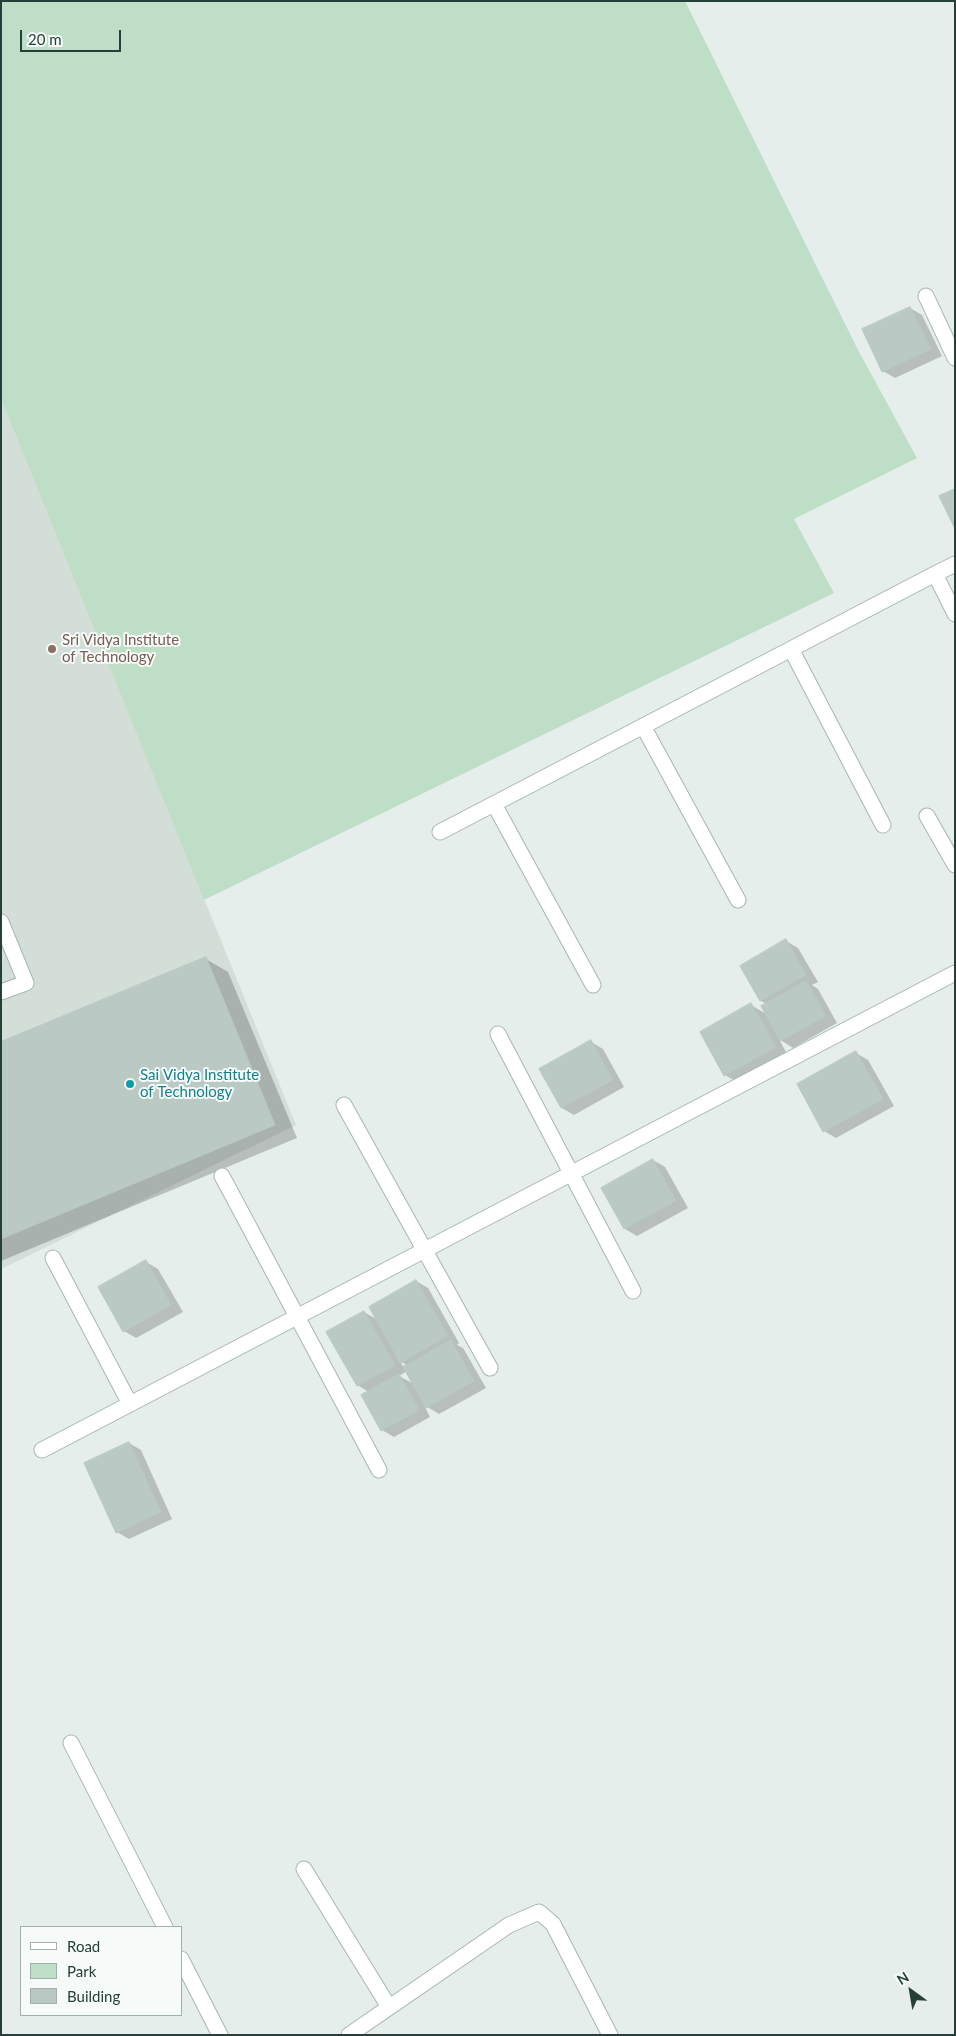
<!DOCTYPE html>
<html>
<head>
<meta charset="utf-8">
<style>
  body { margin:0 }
  #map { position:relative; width:956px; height:2036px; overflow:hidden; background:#e5eeea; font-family:Lato,sans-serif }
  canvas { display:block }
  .frame { position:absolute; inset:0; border:2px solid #244038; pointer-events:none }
  .legend { position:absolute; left:20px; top:1926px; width:162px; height:90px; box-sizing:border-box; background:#f6faf8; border:1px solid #a2b0ab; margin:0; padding:6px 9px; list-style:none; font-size:15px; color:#244038 }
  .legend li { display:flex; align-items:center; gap:10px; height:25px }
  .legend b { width:25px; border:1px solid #a2b0ab }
  .north { position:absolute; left:886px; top:1966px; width:50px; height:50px; -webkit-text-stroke:4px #f6faf8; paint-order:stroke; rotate:328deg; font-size:14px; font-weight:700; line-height:20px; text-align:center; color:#244038 }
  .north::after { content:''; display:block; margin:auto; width:18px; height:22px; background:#244038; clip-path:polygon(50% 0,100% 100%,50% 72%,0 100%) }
  .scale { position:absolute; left:20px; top:30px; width:101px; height:22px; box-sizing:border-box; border:2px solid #244038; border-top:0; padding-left:6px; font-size:15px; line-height:18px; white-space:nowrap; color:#244038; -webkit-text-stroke:4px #f6faf8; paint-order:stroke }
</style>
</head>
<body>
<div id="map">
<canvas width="956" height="2036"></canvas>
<div class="frame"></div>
<ul class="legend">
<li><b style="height:6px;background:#fff"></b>Road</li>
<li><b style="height:14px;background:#bfdec7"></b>Park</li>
<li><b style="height:14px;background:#bac9c3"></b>Building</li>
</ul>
<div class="north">N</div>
<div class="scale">20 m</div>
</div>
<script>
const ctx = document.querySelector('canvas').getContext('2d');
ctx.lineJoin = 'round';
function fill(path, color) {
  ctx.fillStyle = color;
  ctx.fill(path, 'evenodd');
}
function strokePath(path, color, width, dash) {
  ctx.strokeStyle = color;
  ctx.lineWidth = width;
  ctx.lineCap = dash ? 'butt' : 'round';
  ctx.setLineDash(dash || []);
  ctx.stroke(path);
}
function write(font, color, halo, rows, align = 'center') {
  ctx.font = font + ' Lato,sans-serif';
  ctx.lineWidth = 4;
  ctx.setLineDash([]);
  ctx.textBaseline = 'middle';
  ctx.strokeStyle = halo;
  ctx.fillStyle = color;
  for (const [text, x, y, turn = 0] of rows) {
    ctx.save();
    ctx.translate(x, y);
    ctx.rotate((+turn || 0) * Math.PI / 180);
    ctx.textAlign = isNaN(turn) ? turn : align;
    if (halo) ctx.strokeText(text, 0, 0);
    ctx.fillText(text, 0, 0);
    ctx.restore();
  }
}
const built = new Path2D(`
  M1 399 296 1125 1 1269Z`);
const green = new Path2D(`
  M1 1H685L857 348 917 458 794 519 834 593 204 900 1 399Z`);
const shadow = new Path2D(`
  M910 308 922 315 942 356 895 378 883 371Z
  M786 941 798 948 818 982 812 985 818 989 837 1023 793 1048 779 1039 787 1054 737 1082 725 1075 751 1005 766 1014 767 1004 761 1001Z
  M206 959 228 972 297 1138 1 1261V1043Z
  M591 1042 603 1049 624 1087 574 1115 562 1108 541 1070Z
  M856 1053 868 1060 894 1106 836 1138 824 1131Z
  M653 1160 665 1167 688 1208 637 1236 625 1229Z
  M146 1262 158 1269 183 1312 136 1338 124 1331Z
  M416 1281 428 1288 459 1343 457 1345 463 1348 486 1388 439 1414 424 1405 430 1417 394 1437 382 1430 369 1392 357 1385 364 1312 378 1320ZM400 1361 408 1366 404 1368ZM407 1371 414 1384 399 1376Z
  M129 1443 141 1450 172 1519 129 1539 117 1532Z`);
const building = new Path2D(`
  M910 307 931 349 882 372 862 329Z
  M955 489V529L939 496Z
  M786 939 806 975 760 1001 740 966Z
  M206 957 275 1125 1 1239V1042Z
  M806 981 826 1016 780 1041 761 1006Z
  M751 1003 776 1047 724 1076 700 1032Z
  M591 1040 613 1080 561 1108 539 1069Z
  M856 1051 883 1099 823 1132 797 1084Z
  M653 1159 676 1201 624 1229 601 1188Z
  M146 1260 171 1305 123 1332 98 1287Z
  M416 1280 448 1336 400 1363 369 1307Z
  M364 1311 395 1365 357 1386 326 1332Z
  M451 1340 474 1381 426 1408 403 1367Z
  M399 1374 419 1410 381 1431 361 1395Z
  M129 1442 161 1512 116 1533 84 1463Z`);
const street = new Path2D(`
  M926 296 955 358
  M955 564 935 574 955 614
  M791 649 883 825
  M643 726 738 900
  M494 804 593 985
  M927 816 955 865
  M440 832 935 574
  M1 922 26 983 1 992
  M498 1034 633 1291
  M344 1105 490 1368
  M222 1176 379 1470
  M53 1258 130 1404
  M42 1450 955 973
  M71 1743 165 1927
  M304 1869 389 2007
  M181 1959 220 2035
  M349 2035 509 1925 539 1912 553 1924 610 2035`);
const markers = [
  [52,649,5,"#8d6e63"],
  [130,1084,5,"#0f9aa8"]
];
const educationNames = [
  ["Sri Vidya Institute",62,640],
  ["of Technology",62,657]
];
const cultureNames = [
  ["Sai Vidya Institute",140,1075],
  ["of Technology",140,1092]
];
fill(built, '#d3ded9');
fill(green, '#bfdec7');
fill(shadow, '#0003');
fill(building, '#bac9c3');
strokePath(building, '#b7c8c1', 1);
strokePath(street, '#a7b6b1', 17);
strokePath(street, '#fff', 15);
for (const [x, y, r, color] of markers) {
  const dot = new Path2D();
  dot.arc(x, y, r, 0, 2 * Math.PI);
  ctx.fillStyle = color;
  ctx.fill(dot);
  strokePath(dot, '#f6faf8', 2);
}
write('15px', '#785e54', '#f6faf8', educationNames, 'left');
write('15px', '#0d838f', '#f6faf8', cultureNames, 'left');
</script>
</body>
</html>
